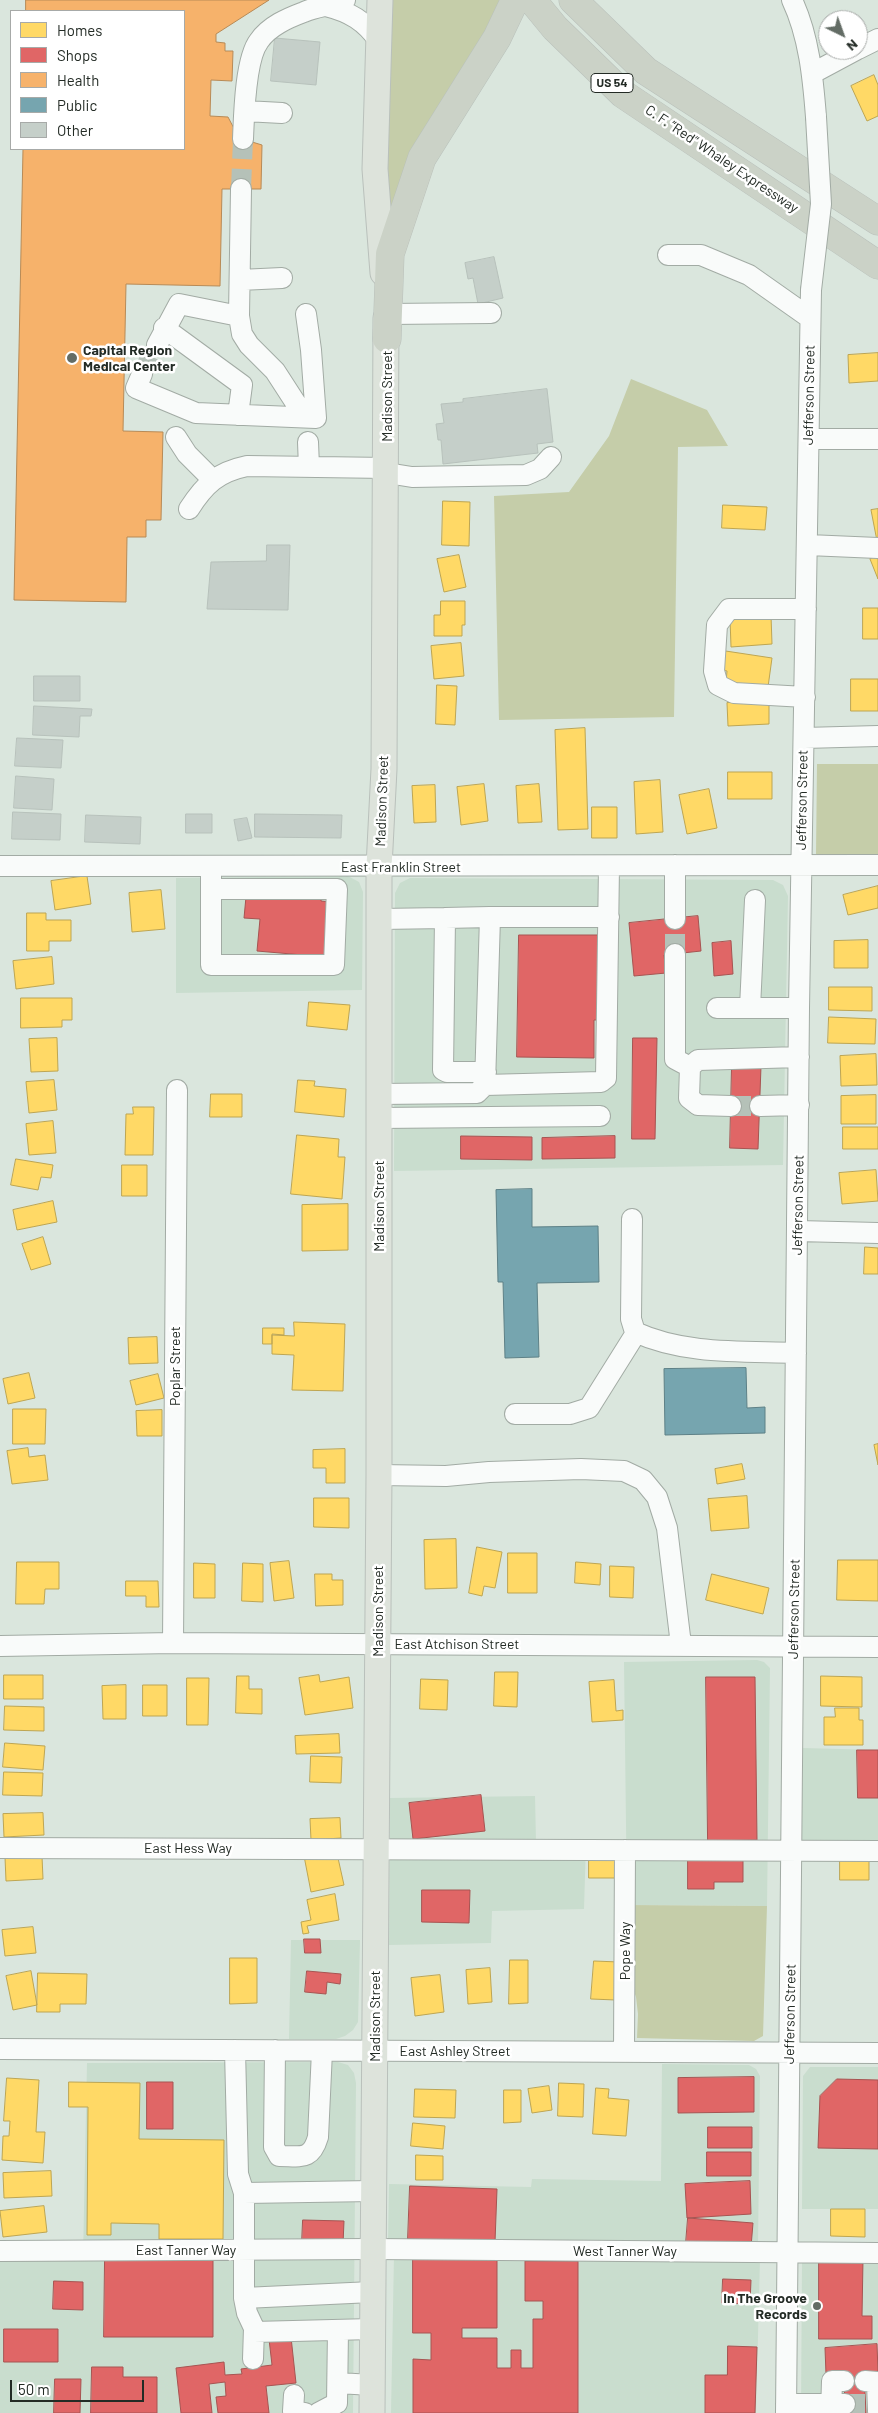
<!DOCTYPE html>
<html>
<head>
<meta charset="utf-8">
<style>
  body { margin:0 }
  #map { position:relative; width:878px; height:2413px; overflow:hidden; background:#dae6dd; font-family:Barlow,sans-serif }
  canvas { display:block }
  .legend { position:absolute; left:10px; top:10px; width:175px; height:140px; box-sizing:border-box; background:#fff; border:1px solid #a7aaa8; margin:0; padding:6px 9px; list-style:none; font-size:15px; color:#232b25 }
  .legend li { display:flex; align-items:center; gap:10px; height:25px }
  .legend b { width:25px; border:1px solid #a7aaa8 }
  .north { position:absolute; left:818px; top:10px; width:50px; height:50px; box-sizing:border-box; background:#fff; border:1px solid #a7aaa8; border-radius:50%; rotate:138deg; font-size:14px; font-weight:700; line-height:20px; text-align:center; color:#232b25 }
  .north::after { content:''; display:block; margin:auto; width:18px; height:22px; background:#636c65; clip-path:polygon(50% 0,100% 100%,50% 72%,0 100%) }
  .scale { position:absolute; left:10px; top:2380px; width:134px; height:22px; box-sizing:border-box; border:2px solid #232b25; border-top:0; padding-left:6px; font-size:15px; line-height:18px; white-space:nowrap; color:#232b25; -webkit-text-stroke:4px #fff; paint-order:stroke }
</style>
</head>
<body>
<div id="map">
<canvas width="878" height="2413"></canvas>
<ul class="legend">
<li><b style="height:14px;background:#ffd966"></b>Homes</li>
<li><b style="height:14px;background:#e06666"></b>Shops</li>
<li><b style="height:14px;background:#f6b26b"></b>Health</li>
<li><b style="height:14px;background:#76a5af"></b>Public</li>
<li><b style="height:14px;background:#c5cfc9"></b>Other</li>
</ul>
<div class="north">N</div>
<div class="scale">50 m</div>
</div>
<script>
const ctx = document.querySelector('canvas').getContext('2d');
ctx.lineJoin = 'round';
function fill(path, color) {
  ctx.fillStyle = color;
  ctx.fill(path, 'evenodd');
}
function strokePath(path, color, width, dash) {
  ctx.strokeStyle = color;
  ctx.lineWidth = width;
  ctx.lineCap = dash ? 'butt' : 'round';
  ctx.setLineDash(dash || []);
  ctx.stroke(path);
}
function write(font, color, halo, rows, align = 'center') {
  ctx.font = font + ' Barlow,sans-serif';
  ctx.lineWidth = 5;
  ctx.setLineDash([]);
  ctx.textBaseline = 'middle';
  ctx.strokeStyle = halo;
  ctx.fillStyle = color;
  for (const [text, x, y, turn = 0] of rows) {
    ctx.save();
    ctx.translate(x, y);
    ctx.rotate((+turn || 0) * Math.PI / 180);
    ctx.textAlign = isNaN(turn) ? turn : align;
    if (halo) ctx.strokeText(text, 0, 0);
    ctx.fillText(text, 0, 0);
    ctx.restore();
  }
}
const built = new Path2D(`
  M348 876 359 882 363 892 362 990 176 993V878Z
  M410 878 773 880 783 885 788 896 783 1165 394 1171 395 893 400 883Z
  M757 1660 764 1662 770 1668 767 1906 627 1905 624 1662Z
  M803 1748 878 1750V1843H801Z
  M535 1796 536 1842 586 1843 584 1909 492 1911 491 1943 389 1945 390 1798Z
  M291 1940H360L358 2022 353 2030 345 2036 336 2039H289Z
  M338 2062 348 2065 354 2073 356 2083 353 2413H0V2257L83 2258 87 2063Z
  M662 2064 749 2065 756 2069 760 2076 758 2246 388 2243 389 2184 531 2187 532 2179 661 2181Z
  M810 2067H878V2209H802L803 2076Z
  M394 2255 760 2259 756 2413H391Z
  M802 2262 878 2263V2413H801Z`);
const green = new Path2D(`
  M387 0H508L396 207 385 221Z
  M631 379 707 410 728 446 678 447 674 717 499 720 494 496 569 492 609 436Z
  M817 764H878V860L822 859 816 854Z
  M627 1905 767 1906 763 2036 754 2041 637 2038 638 2014 636 1997 628 1975Z`);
const homes = new Path2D(`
  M874 75 878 85V116L867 121 851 86Z
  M878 353V381L849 383 848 355Z
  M443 501 470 502 469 546 442 545Z
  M723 505 767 507 765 530 722 528Z
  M878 509V541H877L871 510Z
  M459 555 466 587 444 592 437 559Z
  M878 556V579L870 559Z
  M441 601H465V625H462V636H434V615H440Z
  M863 608H878V639H863Z
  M771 615 772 644 731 647 730 618Z
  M461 643 464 676 434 679 431 646Z
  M719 650 772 658 768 687 726 682 727 671 717 669Z
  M851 679H878V711H851Z
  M437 685 457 686 455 725 436 724Z
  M769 701V724L728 726 727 703Z
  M585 728 588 829 558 830 555 730Z
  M728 772H772V799H728Z
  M660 780 663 832 636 834 634 782Z
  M484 784 488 821 461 825 457 787Z
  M539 784 542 822 518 823 516 786Z
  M435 785 436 822 414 823 412 786Z
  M709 789 717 828 687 834 679 795Z
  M592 807H617V838H592Z
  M87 876 91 904 55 910 51 881Z
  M878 886V908L848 915 843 895Z
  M161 890 165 929 132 932 129 893Z
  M27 913H46V920H71V941H49V951H27Z
  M868 940V968H834V941Z
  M52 957 54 984 16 989 13 961Z
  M829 987H872V1011L829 1010Z
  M21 998H72V1020H62V1027L21 1028Z
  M309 1002 350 1005 347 1030 307 1026Z
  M829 1017 876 1019 875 1044 828 1043Z
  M57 1038 58 1071 31 1072 29 1039Z
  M876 1054 877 1085 841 1086 840 1056Z
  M54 1080 57 1110 29 1113 26 1082Z
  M298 1080 315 1081 314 1086 346 1089 344 1117 295 1112Z
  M211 1094H242V1117H210Z
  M876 1095V1124H841V1096Z
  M133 1107H154L153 1155H125L126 1114H133Z
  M53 1121 56 1153 29 1155 26 1124Z
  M843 1127H878V1149H843Z
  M297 1135 339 1139 338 1157H345L342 1199 291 1194Z
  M16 1159 53 1165 51 1178 41 1177 38 1190 11 1185Z
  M122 1165H147V1196H122Z
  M876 1170 878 1201 842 1204 839 1173Z
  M53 1201 57 1222 17 1230 13 1210Z
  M348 1204V1250L302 1251V1205Z
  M43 1237 51 1264 31 1270 22 1244Z
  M865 1247 878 1248V1274H864Z
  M294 1322 345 1324 343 1391 292 1390 294 1355 272 1354V1335L294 1336Z
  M263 1328H284V1335L272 1334V1344H263Z
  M157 1337 158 1363 129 1364 128 1338Z
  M29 1373 35 1398 8 1404 3 1379Z
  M158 1374 164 1398 136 1405 130 1381Z
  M13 1409H46L45 1444H13Z
  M162 1410V1436H137L136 1411Z
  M878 1444V1465L874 1445Z
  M28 1448 29 1457 45 1455 48 1480 12 1484 7 1451Z
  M345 1449V1483H326V1468H313V1450Z
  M742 1464 745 1479 717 1484 715 1469Z
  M747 1496 749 1528 711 1531 708 1499Z
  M314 1498H349V1528L314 1527Z
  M456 1539 457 1588 425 1589 424 1540Z
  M477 1547 502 1552 495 1588 484 1586 482 1596 469 1593Z
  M508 1553H537V1593H508Z
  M838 1560H878V1601L837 1600Z
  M289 1561 294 1598 274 1601 270 1563Z
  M17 1562H59V1589H45L44 1604H16Z
  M576 1562 601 1564 600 1585 575 1583Z
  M194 1563 215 1564V1598H194Z
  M243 1563 263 1564V1602L242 1601Z
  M610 1566 634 1567 633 1598 610 1597Z
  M315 1574H332V1580H343V1605L316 1606Z
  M712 1574 769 1588 763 1614 706 1600Z
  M126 1581H158L159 1607H146V1596H126Z
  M495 1672H518L517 1707 494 1706Z
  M4 1675H43V1699H4Z
  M319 1675 320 1682 349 1677 353 1708 305 1715 299 1678Z
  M237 1676H249V1689H262V1714L236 1713Z
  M821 1676 862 1677V1707L821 1706Z
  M187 1678H209L208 1725H187Z
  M421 1679 448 1680 447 1710 420 1709Z
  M614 1680 616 1711 623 1710V1720L592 1722 589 1682Z
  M126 1685V1719H103L102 1686Z
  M143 1685H167V1716H143Z
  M5 1706 44 1707V1731L4 1730Z
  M835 1708H859V1720H863V1745H824V1717H835Z
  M339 1734 340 1753 296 1754 295 1736Z
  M5 1743 45 1746 43 1770 3 1767Z
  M311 1756 342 1757 341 1783 310 1782Z
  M4 1772 43 1773 42 1796 3 1795Z
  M43 1813 44 1835 4 1837 3 1814Z
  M340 1818 341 1838 311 1840 310 1819Z
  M336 1849 344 1885 311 1892 304 1856Z
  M42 1856 43 1879 6 1881 5 1857Z
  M589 1856H617V1878H589Z
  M840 1860H869V1880H840Z
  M335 1894 339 1920 307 1926 309 1933 303 1934 301 1922 311 1920 307 1900Z
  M33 1927 36 1953 5 1956 2 1930Z
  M230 1958H257V2003L230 2004Z
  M510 1960H528V2003L509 2004Z
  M594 1961 619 1962 616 2000 591 1999Z
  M490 1968 492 2002 468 2004 466 1970Z
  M31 1971 37 2005 13 2010 6 1976Z
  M38 1973 87 1974 86 2004H60V2012H37Z
  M440 1975 444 2012 415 2016 411 1978Z
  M7 2078 39 2080 36 2132H45L43 2163 2 2160 3 2136H9L10 2121H4Z
  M69 2082 140 2083 139 2139 224 2140 223 2239H159V2224L111 2223V2235H87L88 2107H69Z
  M559 2083 584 2084 583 2117 558 2116Z
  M549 2086 552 2110 532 2113 528 2089Z
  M596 2088 609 2089 608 2098 629 2100 626 2136 593 2134Z
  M415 2089 456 2090 455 2118 414 2117Z
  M504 2090H521V2122L504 2123Z
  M413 2123 445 2126 443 2149 411 2146Z
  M416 2155 443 2156V2180H416Z
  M51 2171 52 2196 4 2198 3 2173Z
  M44 2206 47 2232 3 2237 0 2211Z
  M831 2209H865V2237L831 2236Z`);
const shops = new Path2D(`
  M321 895V901L331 902 326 957 257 951 260 919 244 918 246 897Z
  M698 916 701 951 664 955 666 973 634 976 629 923Z
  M519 935H602L601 1020H594V1058L517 1057Z
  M731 941 733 974 714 976 712 943Z
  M633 1038H657L655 1139H632Z
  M732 1065 761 1066 758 1149 730 1148Z
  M461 1136 532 1137V1160L461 1159Z
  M615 1136V1158L542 1159V1138Z
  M706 1677H755L757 1840 708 1841Z
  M857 1750H878V1798H858Z
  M481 1795 485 1831 413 1839 409 1803Z
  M688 1854H743V1882H714V1889H688Z
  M422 1890H470L469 1923 422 1922Z
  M304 1939H320L321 1953H305Z
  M307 1971 341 1974 340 1984 327 1982 326 1994 305 1992Z
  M754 2077V2112L678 2113V2078Z
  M837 2079 878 2080V2149L818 2148 820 2096Z
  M147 2082H173V2129H147Z
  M708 2127H752V2148H708Z
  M707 2152H751V2176H707Z
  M750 2181 751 2214 687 2218 685 2184Z
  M410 2186 497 2189 495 2242 408 2239Z
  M688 2218 753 2223 751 2247 686 2243Z
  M303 2220 344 2221 343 2244 302 2243Z
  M413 2256H497V2328H462V2338H497V2368H511V2350H521V2368H533V2319H543V2301H525V2261H578V2413H413V2359L431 2360V2333H413Z
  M105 2257H213V2337H104Z
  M819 2259H863L862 2316H872V2339H819Z
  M723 2279 751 2280 750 2304 722 2303Z
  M54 2281 83 2282V2310L53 2309Z
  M4 2329H58V2362H4Z
  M291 2337 296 2383 266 2386 269 2413H218L216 2397 226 2396 225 2382 209 2384 212 2413H181L176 2368 224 2362 225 2375 242 2374 241 2369 272 2365 269 2339Z
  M877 2344 878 2372 864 2373 866 2413H846L843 2373 826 2374 825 2348Z
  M728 2346 757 2347 755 2413H705V2375H727Z
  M92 2367H123V2377H157V2413H91Z
  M55 2379H81L80 2413H54Z`);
const health = new Path2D(`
  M26 0H269L216 34V42L225 43V51H233L232 81 211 80 210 116 228 117 239 138 262 145 261 189H222L220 286 126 284 123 431 163 432 161 520H146V537H127L126 602 14 600 23 149H184V11H26Z`);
const public = new Path2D(`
  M532 1189V1227L598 1226 599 1282 537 1283 539 1357 505 1358 503 1282H498L496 1190Z
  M746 1368 747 1408 765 1407V1433L665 1435 664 1369Z`);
const building = new Path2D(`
  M275 38 320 42 316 85 271 81Z
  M494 257 503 298 478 304 473 278 468 279 465 263Z
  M547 389 553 442 537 444 538 453 443 464 441 440H438L436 424 444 423 441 404 463 402V399Z
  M267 545H290L288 610 207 609 211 562 266 561Z
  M34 676H80V701H34Z
  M34 706 92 709 91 716H80L79 737 33 735Z
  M17 738 63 740 61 768 15 766Z
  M16 776 54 779 52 810 14 808Z
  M13 812 61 814 60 840 12 839Z
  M186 814H212V833H186Z
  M255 814 342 815 341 838 255 837Z
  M86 815 141 817 140 844 85 842Z
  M247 818 252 838 238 841 234 820Z`);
const minorTunnel = new Path2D(`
  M241 189 243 139
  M142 374 157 345
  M675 954V919
  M731 1106H760
  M845 2404H866`);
const minor = new Path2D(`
  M792 0C809 36 813 78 816 117
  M326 6C350 12 365 21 379 41
  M858 49 878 39
  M813 73 856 50
  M245 111 282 113
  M243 139C244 116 245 59 259 41 269 26 288 18 304 12 317 6 331 6 345 0
  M241 189 239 316 242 334 249 345 275 371 297 405
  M668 255H701L749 275 810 318
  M240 280 282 278
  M388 314 491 313
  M164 328 242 385 238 415
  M157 345 179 304 239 316
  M142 374 136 388 196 413 316 418 311 350 306 314
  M176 437 187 454 213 480
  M809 439H878
  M308 442 309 467
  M387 473 412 477 526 475 540 469 551 457
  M189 509C205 484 218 472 247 466L387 468
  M808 545 878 548
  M805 697 734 693 718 685 714 671 717 625 729 609H806
  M804 738 878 736
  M675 865V919
  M0 866 878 865
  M211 867V965H334L337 889H212
  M609 917H490L485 1085 601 1082 606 1078 609 866
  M445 918 490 917
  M380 919 445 918 443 1070 447 1072H486
  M675 954V1059L690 1067
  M717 1008H799
  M750 1008 755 900
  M379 1094 477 1093 485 1085
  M731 1106 698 1105 689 1098 690 1067 698 1060 799 1057
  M760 1106 799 1105
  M379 1118 600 1116
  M632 1219 631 1319 635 1332C685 1355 743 1351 796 1353
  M798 1231 878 1233
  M515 1414H570L589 1408 636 1333
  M379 1475 446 1476 489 1472 581 1469 624 1471 643 1480 657 1497 667 1528 681 1645
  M173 1643 177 1090
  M0 1646 173 1643 878 1647
  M0 1848 878 1851
  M0 2049 878 2053
  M235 2050 238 2174 244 2193
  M275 2050 274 2147 279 2156C301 2156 311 2161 318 2137L322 2051
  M624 2052 625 1850
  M0 2251 373 2249 878 2253
  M244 2298 372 2292
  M254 2332 372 2329
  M253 2359 254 2328 247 2313 244 2298V2193L373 2191
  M865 2381 877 2382 878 2411
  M338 2383 372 2385
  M294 2395 293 2411 305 2413
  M786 2404H845
  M318 2413 337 2403 338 2330
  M786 2413 799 1008 811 290
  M831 2413 832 2381H844`);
const major = new Path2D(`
  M380 0 375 169 383 273
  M372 2413 379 1475V867L384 769 386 318`);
const highway = new Path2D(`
  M532 0 555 28 623 94 878 265
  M573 0 646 71 878 221
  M387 339 390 254 422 158 497 38 515 0`);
const minorBridge = new Path2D(`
  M811 290 821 204 816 117`);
const markers = [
  [72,358,6,"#636c65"],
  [817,2306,5,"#636c65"]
];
const shields = [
  [612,83,42]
];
const shieldNames = [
  ["US 54",612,83]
];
const streetNames = [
  ["C. F. “Red” Whaley Expressway",722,159,34],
  ["Jefferson Street",809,395,-89],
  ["Madison Street",387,396,-90],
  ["Jefferson Street",802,800,-89],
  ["Madison Street",382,801,-88],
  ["East Franklin Street",401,867],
  ["Jefferson Street",798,1205,-89],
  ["Madison Street",379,1206,-90],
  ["Poplar Street",175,1366,-90],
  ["Jefferson Street",794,1609,-89],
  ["Madison Street",378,1611,-90],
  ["East Atchison Street",457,1644],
  ["East Hess Way",188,1848],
  ["Pope Way",625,1951,-90],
  ["Jefferson Street",790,2014,-89],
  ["Madison Street",375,2016,-90],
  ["East Ashley Street",455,2051],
  ["East Tanner Way",186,2250],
  ["West Tanner Way",625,2251]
];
const poiNames = [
  ["Capital Region",83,350],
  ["Medical Center",83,366],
  ["In The Groove",807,2298,"right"],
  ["Records",807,2314,"right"]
];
fill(built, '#c9ddce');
fill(green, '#c5cda9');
fill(homes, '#ffd966');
strokePath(homes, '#bda552', 1);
fill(shops, '#e06666');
strokePath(shops, '#a75452', 1);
fill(health, '#f6b26b');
strokePath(health, '#b78a56', 1);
fill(public, '#76a5af');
strokePath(public, '#5d8086', 1);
fill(building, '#c5cfc9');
strokePath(building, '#b7c1bb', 1);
strokePath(minorTunnel, '#b5c1b8', 20, [20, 10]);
strokePath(minor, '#a2aba4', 22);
strokePath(major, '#b9c0bb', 27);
strokePath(highway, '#b9c0bb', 29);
strokePath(minor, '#f9fbfa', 20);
strokePath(major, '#dde3db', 25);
strokePath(highway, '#cbd2c7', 28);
strokePath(minorBridge, '#a2aba4', 22, []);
strokePath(minorBridge, '#f9fbfa', 20);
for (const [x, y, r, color] of markers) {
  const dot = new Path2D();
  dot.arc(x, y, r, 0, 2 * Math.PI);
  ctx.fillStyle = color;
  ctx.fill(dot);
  strokePath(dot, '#fff', 2);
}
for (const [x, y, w] of shields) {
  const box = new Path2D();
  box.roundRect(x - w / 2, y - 9.5, w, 19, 4);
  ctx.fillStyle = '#fff';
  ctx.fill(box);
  strokePath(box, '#232b25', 1);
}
write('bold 12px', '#232b25', null, shieldNames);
write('14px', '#232b25', '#fff', streetNames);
write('bold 14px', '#232b25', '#fff', poiNames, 'left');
</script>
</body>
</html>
